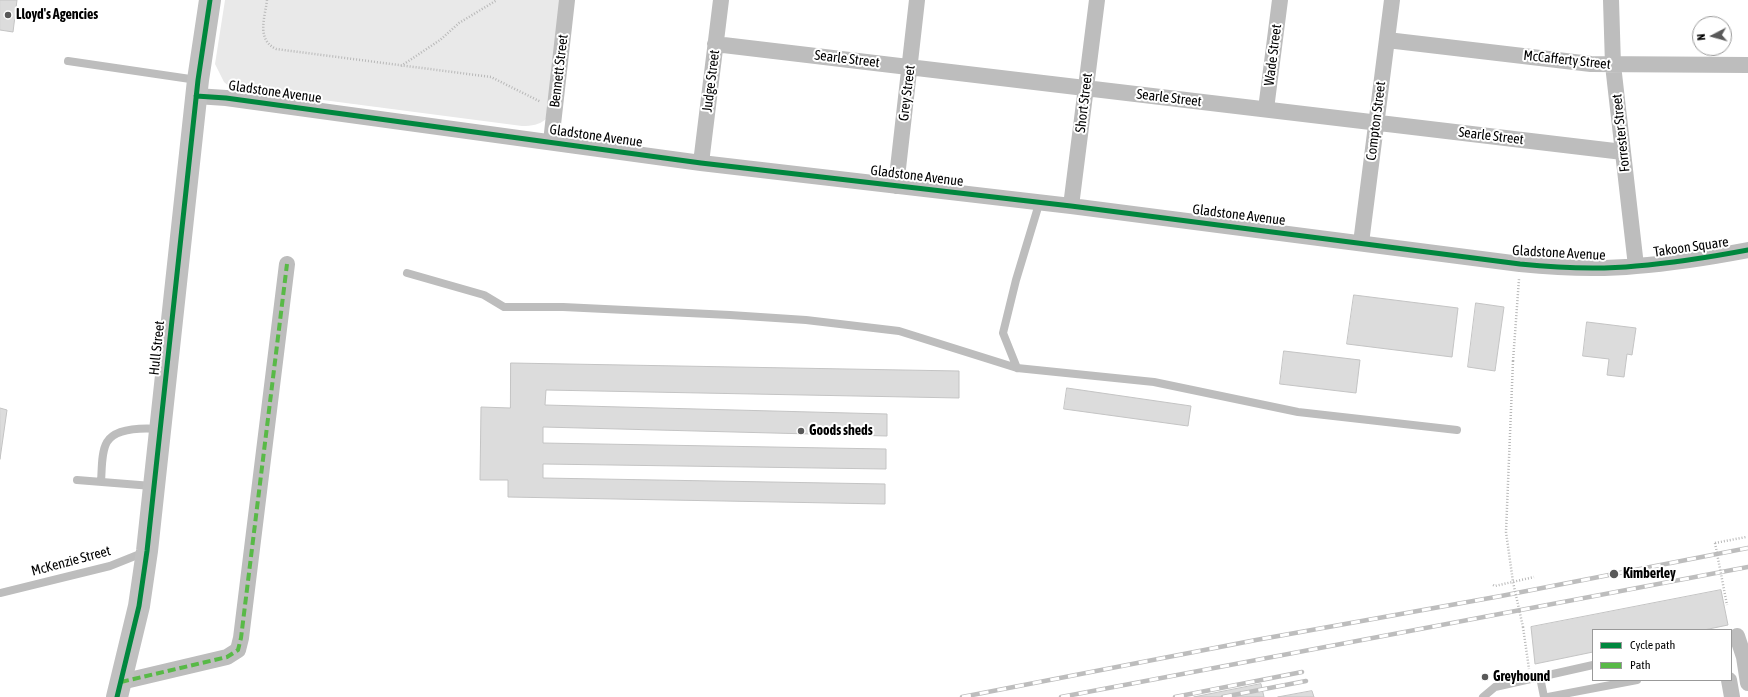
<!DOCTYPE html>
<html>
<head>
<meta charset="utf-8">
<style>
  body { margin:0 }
  #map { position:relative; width:1748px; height:697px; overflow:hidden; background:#fff; font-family:"Asap Condensed",sans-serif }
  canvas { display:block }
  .legend { position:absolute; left:1592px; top:629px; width:140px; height:52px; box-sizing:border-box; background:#fff; border:1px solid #999; margin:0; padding:5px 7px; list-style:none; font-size:12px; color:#000 }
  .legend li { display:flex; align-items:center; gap:8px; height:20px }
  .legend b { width:20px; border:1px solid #999 }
  .north { position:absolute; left:1692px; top:16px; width:40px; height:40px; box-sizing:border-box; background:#fff; border:1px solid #999; border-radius:50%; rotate:264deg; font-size:11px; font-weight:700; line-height:16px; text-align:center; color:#000 }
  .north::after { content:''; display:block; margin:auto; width:14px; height:18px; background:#595959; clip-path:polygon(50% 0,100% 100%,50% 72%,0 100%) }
</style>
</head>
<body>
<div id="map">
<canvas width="1748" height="697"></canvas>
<ul class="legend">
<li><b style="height:5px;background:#00873e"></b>Cycle path</li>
<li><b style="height:5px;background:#58b947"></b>Path</li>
</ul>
<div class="north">N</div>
</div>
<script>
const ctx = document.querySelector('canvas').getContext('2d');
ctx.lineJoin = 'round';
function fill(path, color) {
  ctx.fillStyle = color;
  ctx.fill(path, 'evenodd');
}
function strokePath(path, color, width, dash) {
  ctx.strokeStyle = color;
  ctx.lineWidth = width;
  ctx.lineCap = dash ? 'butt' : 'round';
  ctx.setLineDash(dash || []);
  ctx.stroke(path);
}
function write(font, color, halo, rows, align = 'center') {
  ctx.font = font + ' "Asap Condensed",sans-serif';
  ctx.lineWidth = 4;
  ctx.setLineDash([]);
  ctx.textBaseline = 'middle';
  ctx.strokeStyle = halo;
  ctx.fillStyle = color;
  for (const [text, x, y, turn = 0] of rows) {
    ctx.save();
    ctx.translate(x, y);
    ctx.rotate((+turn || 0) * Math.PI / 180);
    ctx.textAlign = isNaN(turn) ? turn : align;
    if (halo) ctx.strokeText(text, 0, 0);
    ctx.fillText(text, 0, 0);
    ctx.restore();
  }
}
const green = new Path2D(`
  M225 0H562L546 119C539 125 532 126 522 126L231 88 224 82 215 64Z`);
const building = new Path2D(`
  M0 0H17L13 32 0 30Z
  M1354 295 1458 308 1452 357 1347 344Z
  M1476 303 1504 307 1495 371 1468 367Z
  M1587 322 1636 328 1632 355 1627 354 1624 377 1607 375 1609 359 1583 356Z
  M1284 351 1360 360 1356 393 1280 384Z
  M511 363 959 371V398L546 390 545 405 887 414V436L543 427V443L886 449V469L543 464V478L885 484V504L508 497V480H480L481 407 510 408Z
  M1067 388 1191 406 1188 426 1064 409Z
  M0 408 7 410 0 459Z
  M1721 590 1728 625 1704 630H1593V652L1535 664 1531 627Z
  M1261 684 1264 697H1194Z
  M1312 691 1314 697H1278Z`);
const path = new Path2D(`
  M267 0C265 18 256 39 276 49L491 77 541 102
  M401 66 440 40 459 23 497 0
  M1513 361 1519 279
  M1715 543 1746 537 1747 536
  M1493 585 1495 586 1534 577
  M1523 627 1529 669`);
const lane = new Path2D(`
  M68 61 197 80
  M407 273 484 295 504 307H563L730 315 806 320 899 331 1017 368 1154 382 1298 412 1457 430
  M1017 368 1003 333 1016 280 1039 204
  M77 480 152 486
  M101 482C102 470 101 452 107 442 116 427 146 428 160 429
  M0 593 110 566 145 552
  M1540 677 1544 697
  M1483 697 1495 687 1593 665
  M1548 697 1637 680`);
const street = new Path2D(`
  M1611 0 1613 65 1636 266
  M1387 40 1591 64 1748 65
  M715 44 1623 152
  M196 96 226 98 701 163 1071 206 1520 264C1559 268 1598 270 1636 266 1674 263 1711 257 1748 250
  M1266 109 1280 0
  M551 142 567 0
  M701 163 721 0
  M896 186 917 0
  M1071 206 1097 0
  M1361 243 1392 0
  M1737 636 1744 657 1748 683
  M1729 680 1732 697
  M121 682 227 657 238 650 241 638 287 264`);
const secondary = new Path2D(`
  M117 697 139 606 147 551 198 80 210 0`);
const rail = new Path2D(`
  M962 697 1256 640 1501 596 1748 548
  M1061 697 1748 567
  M1175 697 1302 672
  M1223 697 1306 681`);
const pathBridge = new Path2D(`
  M1513 361 1506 532 1513 582 1523 627
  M1715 543 1727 605`);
const quiet = new Path2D(`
  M121 682 227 657 238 650 241 638 287 264`);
const cycleway = new Path2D(`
  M196 96 226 98 701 163 1071 206 1520 264C1559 268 1598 270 1636 266 1674 263 1711 257 1748 250
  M117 697 139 606 147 551 198 80 210 0`);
const markers = [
  [8,15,4,"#595959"],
  [801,431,4,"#595959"],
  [1614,574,5,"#595959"],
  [1485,677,4,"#595959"]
];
const poiNames = [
  ["Lloyd's Agencies",16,15],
  ["Goods sheds",809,431],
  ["Kimberley",1623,574],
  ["Greyhound",1493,677]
];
const streetNames = [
  ["Wade Street",1273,55,-83],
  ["Searle Street",847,59,7],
  ["McCafferty Street",1567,60,6],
  ["Bennett Street",559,71,-83],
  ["Judge Street",711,81,-83],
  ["Gladstone Avenue",275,92,8],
  ["Grey Street",907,93,-83],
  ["Searle Street",1169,98,7],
  ["Short Street",1084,103,-83],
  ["Compton Street",1376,121,-83],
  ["Forrester Street",1621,133,-96],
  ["Gladstone Avenue",596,136,8],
  ["Searle Street",1491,136,7],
  ["Gladstone Avenue",917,176,7],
  ["Gladstone Avenue",1239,215,7],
  ["Takoon Square",1691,247,-8],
  ["Gladstone Avenue",1559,253,3],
  ["Hull Street",157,348,-84],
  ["McKenzie Street",71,561,-15]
];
fill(green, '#e9e9e9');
fill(building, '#dcdcdc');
strokePath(building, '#c4c4c4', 1);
strokePath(path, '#b8b8b8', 2.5, [1, 2]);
strokePath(lane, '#bdbdbd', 8);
strokePath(street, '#bdbdbd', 16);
strokePath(secondary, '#c0c0c0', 22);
strokePath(rail, '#bdbdbd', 4.5);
strokePath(rail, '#fff', 3, [9]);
strokePath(pathBridge, '#b8b8b8', 2.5, [1, 2]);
strokePath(quiet, '#58b947', 4, [8, 4]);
strokePath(cycleway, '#00873e', 5);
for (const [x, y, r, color] of markers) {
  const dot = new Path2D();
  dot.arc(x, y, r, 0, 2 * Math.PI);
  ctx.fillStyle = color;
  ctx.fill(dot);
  strokePath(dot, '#fff', 1.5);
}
write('bold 14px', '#000', '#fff', poiNames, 'left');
write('14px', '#000', '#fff', streetNames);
</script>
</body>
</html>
